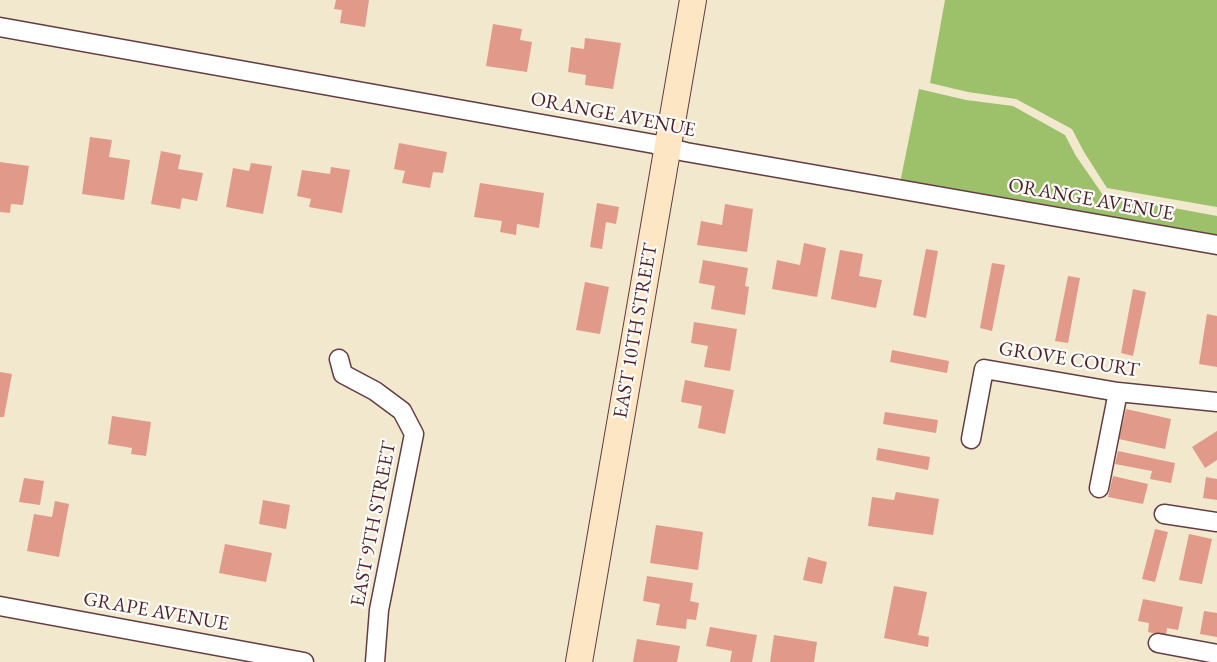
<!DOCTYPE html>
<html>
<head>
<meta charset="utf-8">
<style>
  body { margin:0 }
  canvas { display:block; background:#f1e8ce }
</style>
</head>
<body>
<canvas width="1217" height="662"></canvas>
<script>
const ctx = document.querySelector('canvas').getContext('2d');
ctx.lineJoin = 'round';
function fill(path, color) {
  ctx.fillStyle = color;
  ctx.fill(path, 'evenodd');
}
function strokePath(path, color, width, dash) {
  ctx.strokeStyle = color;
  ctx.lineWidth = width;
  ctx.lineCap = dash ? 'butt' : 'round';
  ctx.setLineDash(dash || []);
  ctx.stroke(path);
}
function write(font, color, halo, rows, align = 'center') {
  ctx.font = font + ' "EB Garamond",serif';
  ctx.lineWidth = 4.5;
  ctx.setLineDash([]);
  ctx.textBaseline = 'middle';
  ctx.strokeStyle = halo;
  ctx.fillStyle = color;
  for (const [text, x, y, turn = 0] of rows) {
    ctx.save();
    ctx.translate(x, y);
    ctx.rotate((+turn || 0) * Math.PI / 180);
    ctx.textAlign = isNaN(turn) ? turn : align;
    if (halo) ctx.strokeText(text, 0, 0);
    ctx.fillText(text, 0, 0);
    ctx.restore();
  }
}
const green = new Path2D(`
  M945 0H1217V207L1107 188 1084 152 1072 129 1016 99 968 92 930 83Z
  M919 89 966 100 1013 106 1065 135 1076 156 1103 195 1217 216V239L900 183Z`);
const building = new Path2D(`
  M336 0H369L365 27 340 23 342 10 334 9Z
  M493 24 522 29 520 40 532 42 527 72 486 66Z
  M585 38 621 43 613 89 585 85 586 75 568 72 571 47 584 49Z
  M90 137 112 140 109 157 130 160 124 200 82 194Z
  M399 143 447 152 443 173 433 172 430 188 402 183 405 171 394 169Z
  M161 151 181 155 178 169 203 173 197 201 182 198 180 209 151 204Z
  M0 162 29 166 23 205 11 204 10 213 0 212Z
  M251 163 272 166 263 214 226 207 233 168 249 171Z
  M331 167 350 170 342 213 309 207 311 199 297 196 302 170 330 174Z
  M480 183 544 193 539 228 517 224 516 235 500 232 502 221 474 217Z
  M597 203 619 207 616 224 606 222 602 249 590 247Z
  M725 204 753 209 747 252 697 245 701 221 722 225Z
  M804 243 826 248 817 297 772 289 777 260 800 265Z
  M926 249 938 251 926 318 913 315Z
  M840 250 863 254 859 276 882 280 876 308 831 299Z
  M703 260 748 268 745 286 749 287 745 315 711 309 715 286 699 283Z
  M992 263 1005 265 992 331 980 328Z
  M1068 276 1080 278 1068 343 1055 341Z
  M585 282 609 287 600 334 576 330Z
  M1133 289 1146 292 1133 356 1121 353Z
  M1207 314 1217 316V367L1199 364Z
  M694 322 737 329 730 371 704 367 708 346 691 343Z
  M892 350 949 361 947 373 890 362Z
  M0 372 12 374 4 417H0Z
  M685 380 734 390 725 434 698 428 702 406 681 402Z
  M1126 409 1171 419 1165 449 1119 439Z
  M885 412 938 420 936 433 883 424Z
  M112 416 151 422 146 456 131 454 132 448 108 444Z
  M1217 431V460L1205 468 1192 447Z
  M878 448 930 457 928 470 876 460Z
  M1118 451 1175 463 1171 483 1150 479 1152 471 1115 464Z
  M1113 476 1148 484 1143 504 1108 497Z
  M1206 477 1217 479V500L1203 498Z
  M24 478 44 481 40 505 19 502Z
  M896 492 939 499 933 535 868 526 872 497 894 500Z
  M263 500 290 505 286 529 259 524Z
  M55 501 69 504 59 557 27 551 34 514 52 517Z
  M656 525 703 532 698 570 650 563Z
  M1155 529 1168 532 1155 582 1142 579Z
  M1189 534 1212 539 1202 584 1179 580Z
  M225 544 272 553 266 582 219 573Z
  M808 557 827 562 822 584 803 580Z
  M647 576 693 583 690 601 699 603 696 620 687 619 686 629 656 625 660 604 643 601Z
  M894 586 927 592 918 635 929 637 928 647 884 638Z
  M1143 599 1183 607 1178 630 1167 628 1166 636 1148 632 1149 623 1138 621Z
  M1204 611 1217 613V637L1200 634Z
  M710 627 757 635 752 662H730L732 651 706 646Z
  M774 635 817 642 814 662H770Z
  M637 639 680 646 677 662H633Z`);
const street = new Path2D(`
  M0 27 654 144 686 152 1217 245
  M339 359 343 374 375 391 402 411 414 434 379 610 375 662
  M971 439 984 369 1118 392 1217 402
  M1099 488 1118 392
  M1164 514 1217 522
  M0 606 304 662
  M1158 643 1217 654`);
const secondary = new Path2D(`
  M579 662 693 0`);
const streetNames = [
  ["ORANGE AVENUE",613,115,11],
  ["ORANGE AVENUE",1091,200,10],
  ["EAST 10TH STREET",636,331,-80],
  ["GROVE COURT",1069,360,9],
  ["EAST 9TH STREET",374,524,-79],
  ["GRAPE AVENUE",156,612,10]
];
fill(green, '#9dc06a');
fill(building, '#e19a89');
strokePath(street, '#633d43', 21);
strokePath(secondary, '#633d43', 28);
strokePath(street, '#fff', 18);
strokePath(secondary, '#fce6c4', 26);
write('20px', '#4a1f2b', '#fdfcf7', streetNames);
</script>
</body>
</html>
